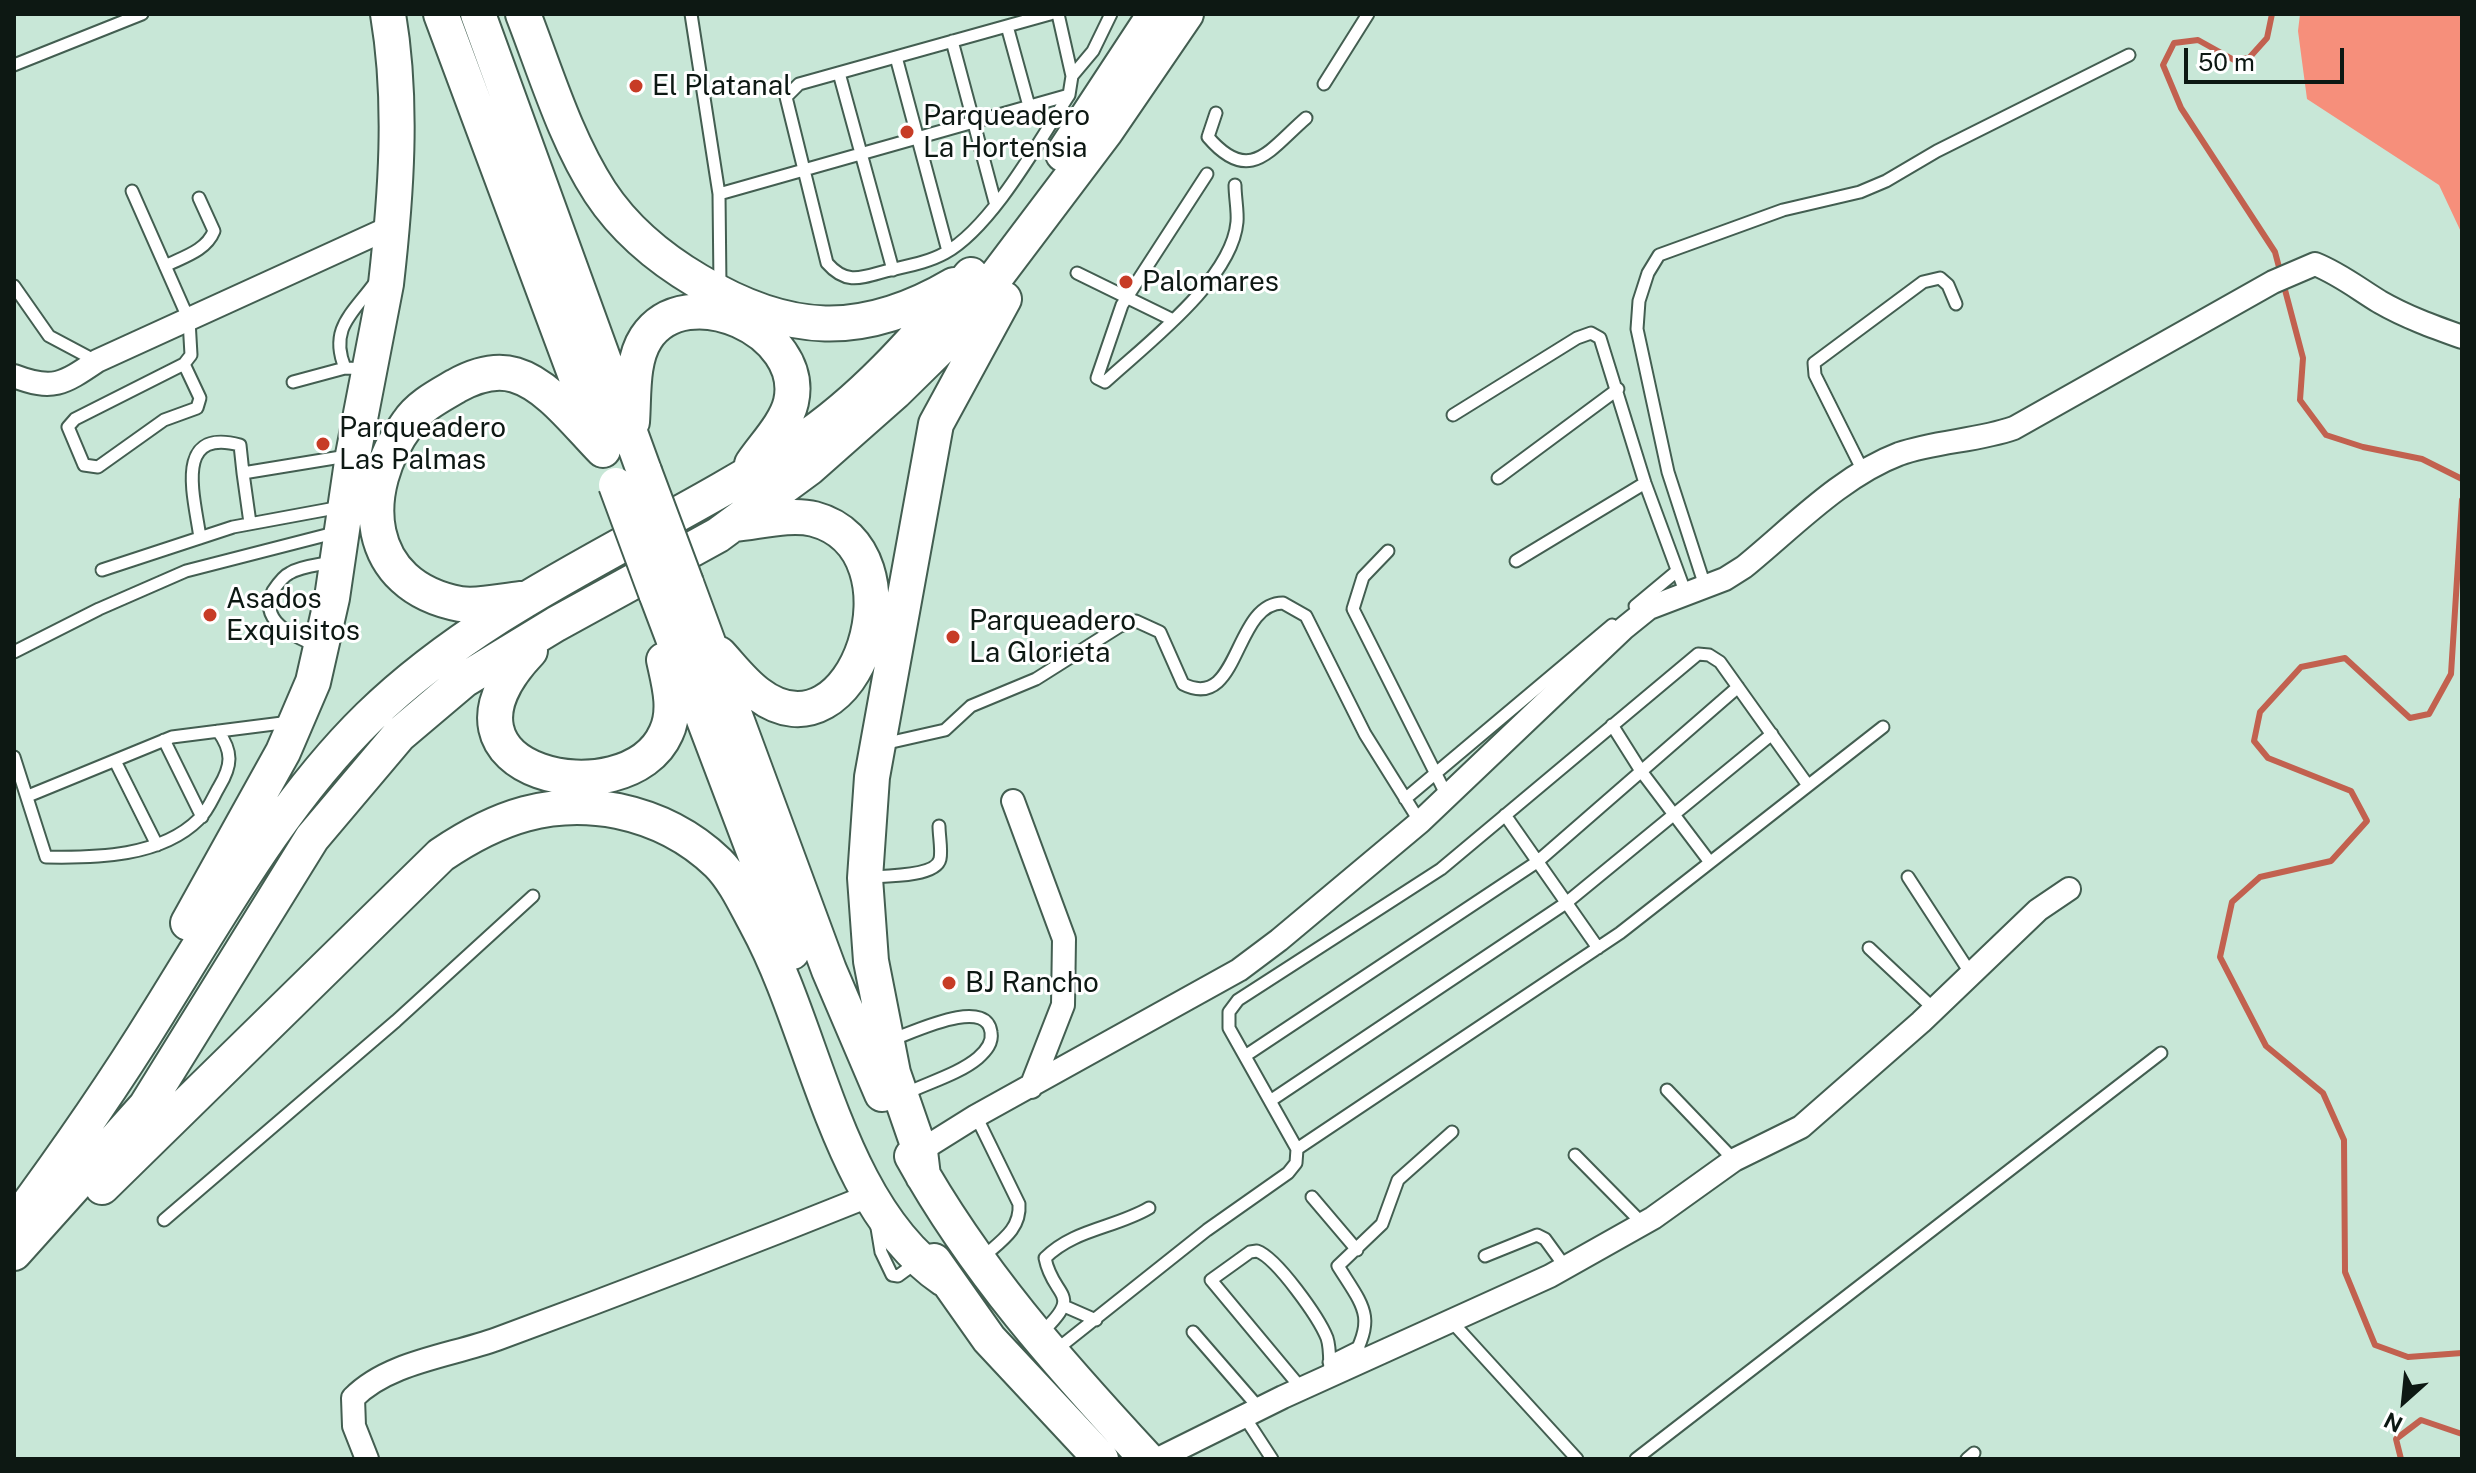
<!DOCTYPE html>
<html>
<head>
<meta charset="utf-8">
<style>
  body { margin:0 }
  #map { position:relative; width:2476px; height:1473px; overflow:hidden; background:#c8e7d7; font-family:"Public Sans",sans-serif }
  canvas { display:block }
  .frame { position:absolute; inset:0; border:16px solid #0d1813; pointer-events:none }
  .north { position:absolute; left:2364px; top:1361px; width:80px; height:80px; -webkit-text-stroke:6px #fff; paint-order:stroke; rotate:207deg; font-size:22px; font-weight:700; line-height:32px; text-align:center; color:#0d1813 }
  .north::after { content:''; display:block; margin:auto; width:28px; height:36px; background:#0d1813; clip-path:polygon(50% 0,100% 100%,50% 72%,0 100%) }
  .scale { position:absolute; left:2184px; top:48px; width:160px; height:36px; box-sizing:border-box; border:4px solid #0d1813; border-top:0; padding-left:10px; font-size:24px; line-height:28px; white-space:nowrap; color:#0d1813; -webkit-text-stroke:6px #fff; paint-order:stroke }
</style>
</head>
<body>
<div id="map">
<canvas width="2476" height="1473"></canvas>
<div class="frame"></div>
<div class="north">N</div>
<div class="scale">50 m</div>
</div>
<script>
const ctx = document.querySelector('canvas').getContext('2d');
ctx.lineJoin = 'round';
function fill(path, color) {
  ctx.fillStyle = color;
  ctx.fill(path, 'evenodd');
}
function strokePath(path, color, width, dash) {
  ctx.strokeStyle = color;
  ctx.lineWidth = width;
  ctx.lineCap = dash ? 'butt' : 'round';
  ctx.setLineDash(dash || []);
  ctx.stroke(path);
}
function write(font, color, halo, rows, align = 'center') {
  ctx.font = font + ' "Public Sans",sans-serif';
  ctx.lineWidth = 6;
  ctx.setLineDash([]);
  ctx.textBaseline = 'middle';
  ctx.strokeStyle = halo;
  ctx.fillStyle = color;
  for (const [text, x, y, turn = 0] of rows) {
    ctx.save();
    ctx.translate(x, y);
    ctx.rotate((+turn || 0) * Math.PI / 180);
    ctx.textAlign = isNaN(turn) ? turn : align;
    if (halo) ctx.strokeText(text, 0, 0);
    ctx.fillText(text, 0, 0);
    ctx.restore();
  }
}
const forest = new Path2D(`
  M2300 14H2462V234L2439 185 2307 99 2298 31Z`);
const stream = new Path2D(`
  M2272 14 2267 38 2249 58 2234 60 2198 40 2174 43 2163 65 2181 108 2275 252 2303 358 2300 400 2326 435 2363 447 2422 459 2462 479
  M2462 500 2451 674 2429 714 2410 718 2345 658 2301 667 2260 712 2254 741 2268 758 2351 791 2367 821 2331 861 2260 877 2232 902 2220 957 2266 1046 2323 1093 2344 1140 2345 1272 2375 1345 2408 1357 2462 1353
  M2401 1459 2396 1439 2421 1420 2462 1434`);
const service = new Path2D(`
  M691 14 719 194 720 286
  M1050 14 799 84 786 97 827 263C846 285 861 278 886 271 906 266 927 263 945 253 992 227 1039 141 1069 95
  M1007 26 1029 106
  M952 41 995 202
  M896 57 948 251
  M14 65 142 14
  M839 73 893 270
  M1072 76 1093 51 1111 14
  M1324 84 1368 14
  M1216 113 1208 137C1250 186 1270 149 1306 118
  M1207 174 1122 305 1097 378 1105 382C1145 345 1232 280 1237 222 1238 211 1235 197 1235 185
  M132 191 189 320 191 355 184 364 75 419 68 427 84 465 98 467 164 420 197 408 200 398 184 364
  M719 194 1069 95 1072 76 1058 14
  M165 266C183 257 206 251 214 231L199 198
  M1077 273 1173 320
  M14 286 49 336 96 361
  M368 369 345 368C329 329 352 314 374 284
  M293 382 345 368
  M1453 415 1577 338 1591 333 1600 338 1645 483 1686 594
  M1863 471 1815 375 1814 363 1923 282 1940 278 1948 285 1956 304
  M1498 478 1618 389
  M250 523 243 473 347 456
  M200 538C195 499 172 427 240 445L243 473
  M1388 551 1363 577 1353 609 1447 796
  M1516 561 1645 483
  M102 570 233 527 341 507
  M1705 586 1668 472 1637 329 1639 301 1648 273 1659 255 1783 210 1860 192 1886 181 1937 151 2129 55
  M1635 606 1677 571
  M317 646C294 636 258 622 273 591 277 585 283 576 290 573 301 566 319 565 332 562
  M14 652 99 609 186 571 338 532
  M1612 725 1641 771 1709 861
  M164 740 202 817
  M883 744 945 730 971 706 1036 679 1120 626 1136 621 1160 632 1183 684C1240 713 1233 603 1283 603L1306 616 1365 734 1420 822
  M14 757 46 857C96 858 161 857 199 819 208 811 213 797 219 787 232 765 233 752 218 731
  M115 761 157 845
  M28 796 172 737 290 722
  M1405 799 1612 625
  M1505 815 1598 948
  M868 877C884 876 936 877 940 859 942 850 939 836 939 826
  M1908 877 1971 974
  M1869 948 1934 1009
  M891 1040C912 1033 986 996 991 1032 993 1043 986 1051 978 1058 959 1074 927 1083 905 1094
  M1245 1056 1537 862 1738 687
  M1667 1090 1734 1160
  M1270 1101 1566 903 1772 734
  M976 1116 1019 1204C1021 1229 1001 1241 983 1257
  M1297 1149 1620 933 1883 727
  M1575 1155 1643 1224
  M1312 1197 1357 1250
  M164 1220 396 1021 533 896
  M876 1222 881 1252 892 1275 898 1276 917 1262
  M1485 1256 1537 1235 1545 1239 1566 1268
  M1064 1306 1096 1320
  M1452 1322 1577 1459
  M1193 1332 1259 1408
  M1041 1333C1085 1292 1053 1299 1045 1258 1074 1229 1115 1228 1149 1208
  M1056 1350 1207 1230 1288 1173 1296 1163 1297 1149 1229 1028V1012L1238 1000 1441 869 1698 654 1709 655 1720 662 1807 784
  M1351 1361C1377 1317 1363 1306 1338 1266L1382 1224 1398 1180 1452 1132
  M1329 1362 1359 1347
  M1301 1388 1211 1280 1250 1252 1257 1251C1277 1258 1319 1318 1327 1338 1331 1350 1329 1364 1330 1376
  M1244 1416 1272 1459
  M1636 1459 2161 1053
  M1967 1459 1974 1453`);
const minor = new Path2D(`
  M14 376C53 391 63 384 97 361L393 226
  M1013 801 1064 939 1063 1005 1031 1087
  M920 1151 976 1116 1239 970 1279 940 1420 822 1623 629 1649 608 1725 579 1744 567C1792 528 1841 476 1899 454 1936 441 1977 441 2014 428L2273 282 2315 264C2340 274 2357 288 2380 302 2406 317 2434 327 2462 337
  M367 1459 354 1426 353 1398C388 1362 450 1356 497 1339 622 1293 747 1245 871 1195
  M1158 1459 1283 1397 1550 1276 1653 1218 1734 1160 1801 1127 1921 1022 2038 910 2069 889`);
const primary = new Path2D(`
  M441 14 600 441
  M478 14 644 471
  M523 14C546 73 565 138 600 192 625 230 659 258 698 281 788 335 862 339 954 285
  M1063 154 1155 14
  M632 422C634 396 631 361 646 338 686 277 807 331 791 402 786 424 764 446 752 464
  M686 583 829 970 882 1094
  M656 593 792 952
  M521 599C502 601 478 607 460 604 363 586 357 491 408 423 419 406 439 396 456 386 474 376 495 369 515 375 549 385 578 425 603 450
  M530 651C412 775 628 819 666 733 677 710 669 683 664 660
  M719 654C731 667 743 683 758 694 855 768 927 549 814 519 790 513 758 522 734 524
  M188 923 283 752 313 682 332 598 353 455 386 284C396 196 403 102 388 14
  M912 1156C975 1270 1059 1364 1147 1459
  M923 1176 920 1151 893 1073 871 961 865 878 872 777 936 424 1004 299
  M102 1187 441 855C497 817 551 798 618 811 656 819 690 836 718 863 735 880 746 905 757 925 816 1033 837 1206 944 1279
  M14 1224C65 1155 113 1086 158 1013 221 912 283 801 369 717 492 597 657 536 798 443 865 399 919 335 971 275
  M14 1253 146 1106 312 838 399 735 464 680 556 624 718 535 809 468 895 392 949 339 1106 131 1186 14
  M934 1261 989 1339 1101 1459`);
const primaryBridge = new Path2D(`
  M644 471 686 583
  M616 485 656 593`);
const markers = [
  [636,86,8,"#c73c26"],
  [907,132,8,"#c73c26"],
  [1126,282,8,"#c73c26"],
  [323,444,8,"#c73c26"],
  [210,615,8,"#c73c26"],
  [953,637,8,"#c73c26"],
  [949,983,8,"#c73c26"]
];
const poiNames = [
  ["El Platanal",652,86],
  ["Parqueadero",923,116],
  ["La Hortensia",923,148],
  ["Palomares",1142,282],
  ["Parqueadero",339,428],
  ["Las Palmas",339,460],
  ["Asados",226,599],
  ["Exquisitos",226,631],
  ["Parqueadero",969,621],
  ["La Glorieta",969,653],
  ["BJ Rancho",965,983]
];
fill(forest, '#f68f7b');
strokePath(stream, '#c2614f', 6);
strokePath(service, '#435e51', 15);
strokePath(minor, '#435e51', 26);
strokePath(primary, '#435e51', 38);
strokePath(service, '#fff', 11);
strokePath(minor, '#fff', 22);
strokePath(primary, '#fff', 34);
strokePath(primaryBridge, '#435e51', 38, []);
strokePath(primaryBridge, '#fff', 34);
for (const [x, y, r, color] of markers) {
  const dot = new Path2D();
  dot.arc(x, y, r, 0, 2 * Math.PI);
  ctx.fillStyle = color;
  ctx.fill(dot);
  strokePath(dot, '#fff', 3);
}
write('28px', '#0d1813', '#fff', poiNames, 'left');
</script>
</body>
</html>
